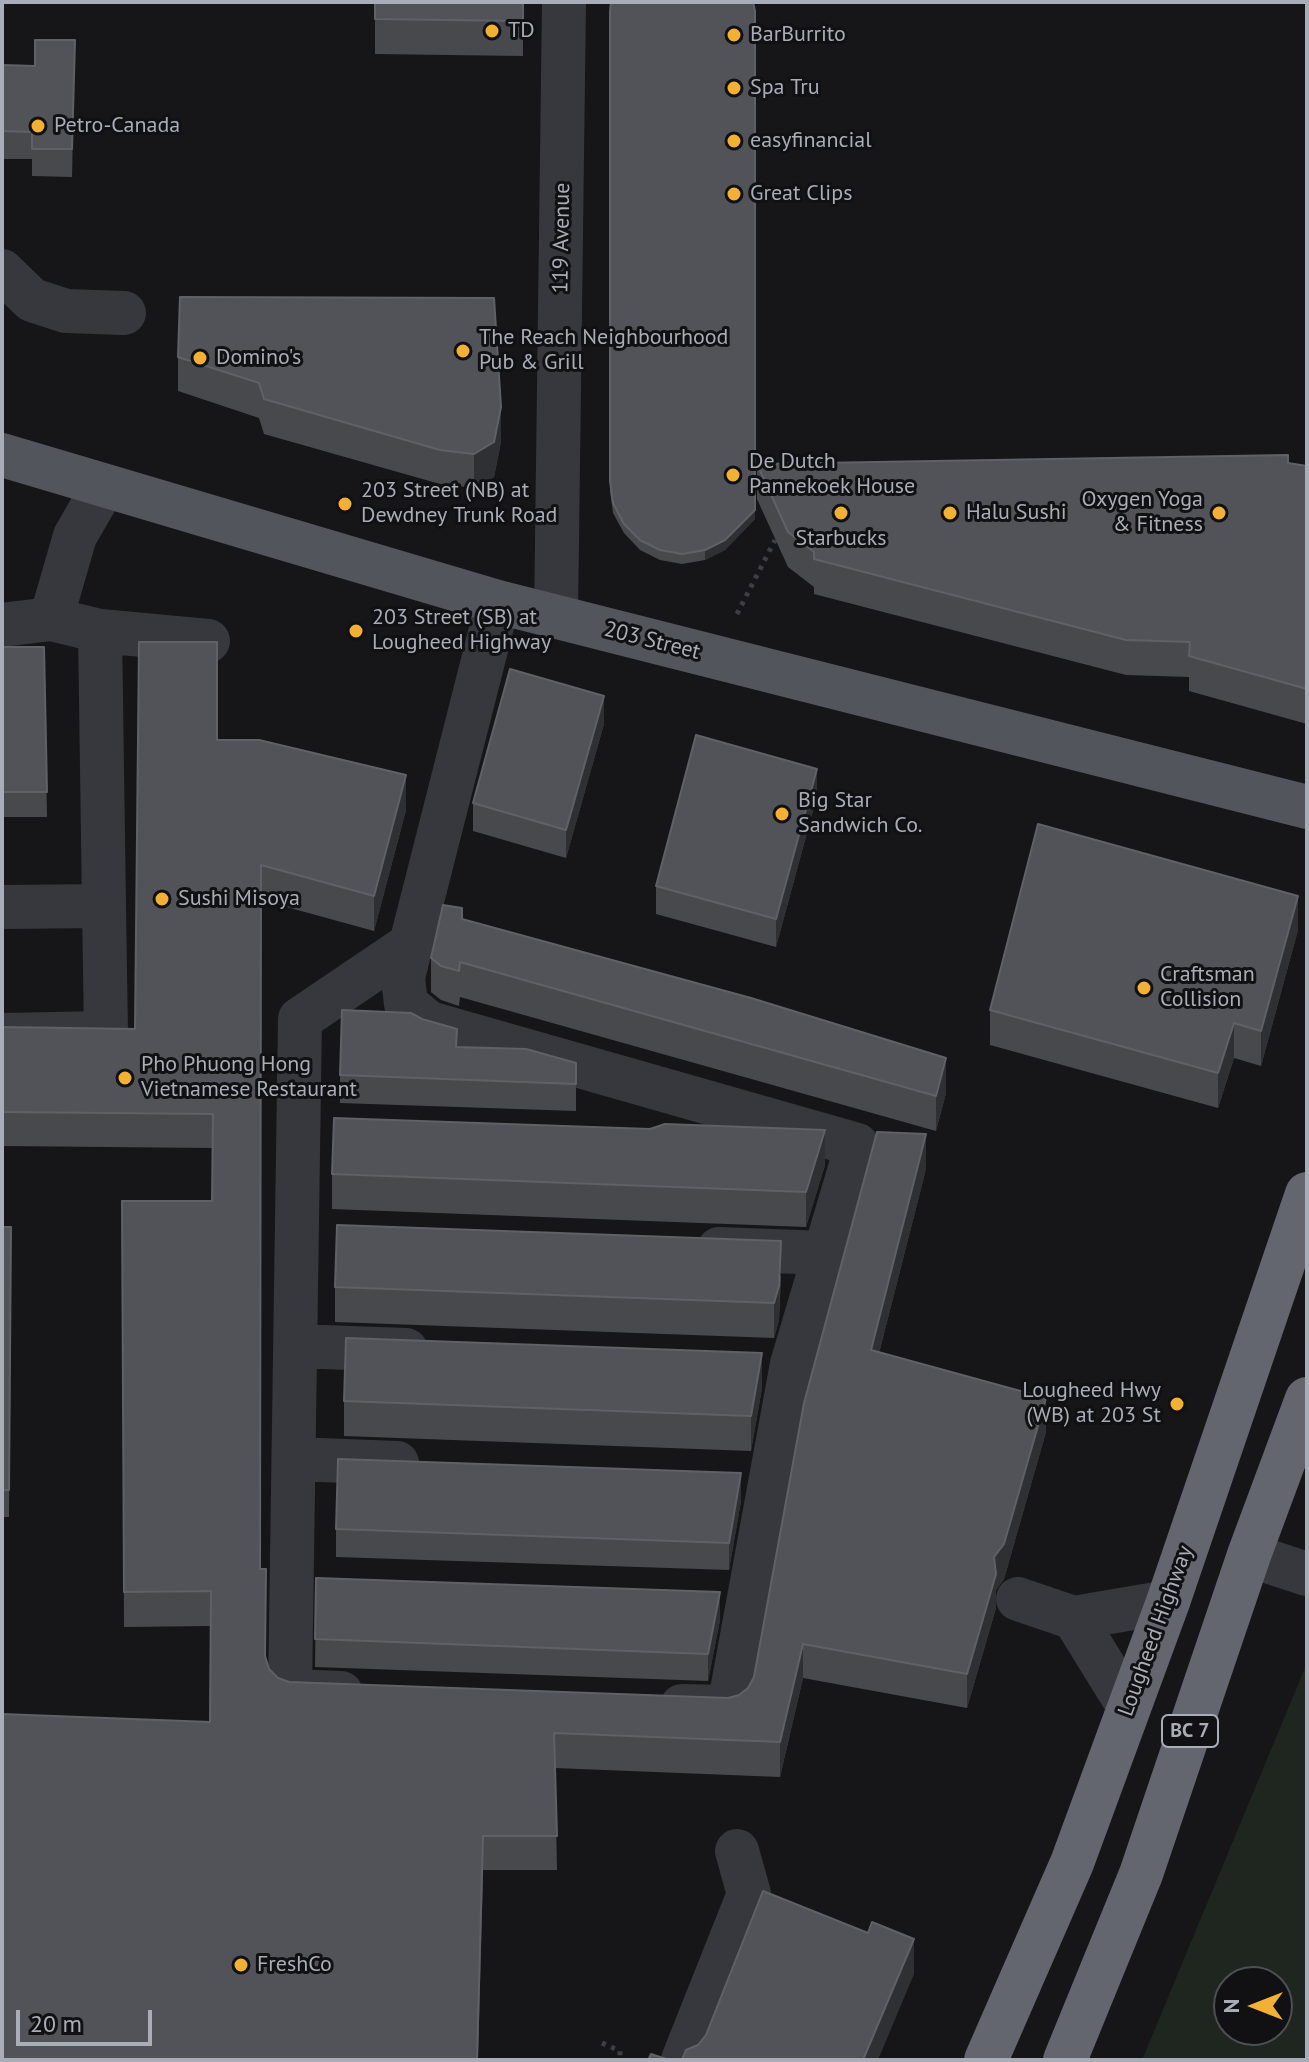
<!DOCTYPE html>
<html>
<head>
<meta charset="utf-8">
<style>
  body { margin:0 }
  #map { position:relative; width:1309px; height:2062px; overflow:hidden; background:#161618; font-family:"PT Sans",sans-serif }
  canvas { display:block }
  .frame { position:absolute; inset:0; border:4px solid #a8adb8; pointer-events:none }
  .north { position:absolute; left:1213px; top:1966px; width:80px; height:80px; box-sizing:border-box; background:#111113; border:2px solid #4d4f55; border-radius:50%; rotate:270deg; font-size:22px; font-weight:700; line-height:32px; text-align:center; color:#a8adb8 }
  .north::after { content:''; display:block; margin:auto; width:28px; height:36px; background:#f2b134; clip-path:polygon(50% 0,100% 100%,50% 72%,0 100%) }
  .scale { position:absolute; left:16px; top:2010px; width:136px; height:36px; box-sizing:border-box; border:4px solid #a8adb8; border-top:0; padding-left:10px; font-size:24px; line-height:28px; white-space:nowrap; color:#a8adb8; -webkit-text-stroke:6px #111113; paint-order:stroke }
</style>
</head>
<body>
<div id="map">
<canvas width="1309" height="2062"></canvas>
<div class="frame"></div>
<div class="north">N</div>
<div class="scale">20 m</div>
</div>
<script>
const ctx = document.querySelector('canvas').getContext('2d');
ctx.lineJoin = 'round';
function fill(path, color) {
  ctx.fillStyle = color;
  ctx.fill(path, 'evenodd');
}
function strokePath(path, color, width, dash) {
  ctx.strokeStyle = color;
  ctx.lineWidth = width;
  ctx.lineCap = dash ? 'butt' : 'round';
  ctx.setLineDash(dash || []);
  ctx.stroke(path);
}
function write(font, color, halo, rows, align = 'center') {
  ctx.font = font + ' "PT Sans",sans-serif';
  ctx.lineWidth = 6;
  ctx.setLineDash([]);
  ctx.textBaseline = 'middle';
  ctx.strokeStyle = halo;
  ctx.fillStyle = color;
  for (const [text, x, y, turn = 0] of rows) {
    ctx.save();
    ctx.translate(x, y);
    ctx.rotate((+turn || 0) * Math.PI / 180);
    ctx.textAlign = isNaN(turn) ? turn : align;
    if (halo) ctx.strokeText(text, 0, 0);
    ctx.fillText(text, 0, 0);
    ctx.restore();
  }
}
const green = new Path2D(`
  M1307 1663V2060H1142ZM1229 1982H1277V2030H1229Z`);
const path = new Path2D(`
  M737 614 775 540
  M602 2043 620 2051V2060`);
const minor = new Path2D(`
  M2 271 32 300 66 311 124 313
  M104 486 75 536 51 619 100 631 104 906
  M498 602 411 944 403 978 406 1004 429 1023 857 1145 792 1364 729 1707 682 1706
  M556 617 564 2
  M2 625 51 619
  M100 631 208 641
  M2 907 104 906 106 1033 2 1035
  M719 1249 825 1253
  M295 1346 406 1350
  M294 1459 397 1463
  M1249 1555 1307 1574
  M1018 1599 1074 1618 1168 1602
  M1074 1618 1129 1707
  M341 1693 290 1691 300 1019 411 944
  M683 2060 749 1894 737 1851`);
const major = new Path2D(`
  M2 455 498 602 1307 807`);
const highway = new Path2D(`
  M986 2060 1072 1863 1168 1602 1307 1194
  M1065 2060 1141 1874 1249 1555 1307 1399`);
const wall = new Path2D(`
  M375 2H523V56L375 54Z
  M610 11 755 519 725 550 705 560 682 564 660 560 640 550 624 533 613 513 610 491Z
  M75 40 72 177 32 176V159H2V65L35 66Z
  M178 357 501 442 494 477 474 488 440 484 264 434 259 418 178 391Z
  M1288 463 1307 466V724L1189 691V677L1126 675 814 594V587L788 567 757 499V464Z
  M2 647H44L47 817H2Z
  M604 724 566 858 473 831V803Z
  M217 740 406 810 374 931 261 900 260 1569 265 1658 269 1669 278 1678 289 1682 728 1698 739 1695 748 1688 754 1677 926 1169 879 1353 1046 1432 1004 1579 996 1590V1608L967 1708 803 1678 780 1777 555 1768 557 1870H483L478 2060H2L210 1722V1626L124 1627 122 1201H212L213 1148 2 1146V1027L135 1029Z
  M817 796 776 947 656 914V886Z
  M462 919 946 1093 936 1131 460 997 459 1006 441 1000 431 992V958Z
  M1298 930 1261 1066 1234 1058 1218 1108 990 1045V1010Z
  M457 1047 576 1063V1111L340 1103V1075Z
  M825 1165 806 1227 332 1209V1174Z
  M2 1227H11L9 1517H2Z
  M781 1276 779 1320 774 1338 335 1322V1287Z
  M762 1388 751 1451 344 1436V1401Z
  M741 1501 729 1570 336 1557V1529Z
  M316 1578 720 1620 708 1681 315 1667Z`);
const shadedWall = new Path2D(`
  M501 407V442L494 477 474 488V454Z
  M755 510V519L725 550 705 560V550Z
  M604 696V724L566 858V830Z
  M817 769V796L776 947V919Z
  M406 775V810L374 931V896Z
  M1298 896V930L1261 1066V1031Z
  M1234 1023V1058L1218 1108V1073Z
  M946 1058V1093L936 1131V1096Z
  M825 1130V1165L806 1227V1192Z
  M926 1134V1169L871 1385V1350Z
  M781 1241 779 1320 774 1338V1303Z
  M762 1353V1388L751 1451V1416Z
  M1046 1398V1432L1004 1579 996 1590V1608L967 1708V1674L994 1557Z
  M741 1473V1501L729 1570V1543Z
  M720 1592V1620L708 1681V1654Z
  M803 1644V1678L780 1777V1742Z
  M483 1836V1870L477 2060Z
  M914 1939V1974L878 2060H863Z`);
const building = new Path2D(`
  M375 2H523V21L375 19Z
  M611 2H753L755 11V510L725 540 705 550 682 554 660 550 640 540 624 524 613 503 610 481V11Z
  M35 40H75L72 149H32V132L2 131V65L35 66Z
  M180 297 494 298 501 407 494 442 474 454 440 450 264 399 259 383 178 357Z
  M1288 455V463L1307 466V689L1189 656 1190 642 1126 640 814 559V552L788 532 757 464Z
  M139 642H217V740H259L406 775 374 896 261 865 260 1569H266L265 1656 269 1669 278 1678 289 1682 728 1698 739 1695 748 1688 754 1677 804 1403 877 1132 926 1134 871 1350 1046 1398 1004 1544 994 1557 996 1574 967 1674 803 1644 780 1742 554 1733 557 1836H483L477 2060H2V1714L210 1722 211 1591 124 1592 122 1201H212L213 1114 2 1112V1027L135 1029Z
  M2 647H44L47 792H2Z
  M510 669 604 696 566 830 473 803Z
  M696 735 817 769 776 919 656 886Z
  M1038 824 1298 896 1261 1031 1234 1023 1218 1073 990 1010Z
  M443 905 462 908V919L751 998 946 1058 936 1096 460 962 459 971 441 966 431 958Z
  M342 1010 411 1013 422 1019 457 1029 456 1047 526 1049 576 1063V1084L340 1075Z
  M334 1118 650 1129 665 1124 825 1130 806 1192 332 1174Z
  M337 1225 781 1241 779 1286 774 1303 335 1287Z
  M2 1227H11L9 1490H2Z
  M346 1338 762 1353 751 1416 344 1401Z
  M338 1459 741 1473 729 1543 336 1529Z
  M316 1578 720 1592 708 1654 315 1639Z
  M763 1891 868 1933 872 1922 914 1939 863 2060H682L686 2050 698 2045 706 2035Z
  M651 2054 669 2060H648Z`);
const markers = [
  [492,31,8,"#f2b134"],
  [734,35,8,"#f2b134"],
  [734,88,8,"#f2b134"],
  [38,126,8,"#f2b134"],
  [734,141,8,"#f2b134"],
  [734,194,8,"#f2b134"],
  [463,351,8,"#f2b134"],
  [200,358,8,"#f2b134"],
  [733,475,8,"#f2b134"],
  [345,504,8,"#f2b134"],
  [841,513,8,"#f2b134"],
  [950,513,8,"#f2b134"],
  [1219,513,8,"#f2b134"],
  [356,631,8,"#f2b134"],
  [782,814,8,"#f2b134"],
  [162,899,8,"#f2b134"],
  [1144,988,8,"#f2b134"],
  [125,1078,8,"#f2b134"],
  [1177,1404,8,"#f2b134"],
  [241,1965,8,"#f2b134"]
];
const shields = [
  [1190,1731,56]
];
const shieldNames = [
  ["BC 7",1190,1731]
];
const poiNames = [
  ["TD",508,31],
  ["BarBurrito",750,35],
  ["Spa Tru",750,88],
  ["Petro-Canada",54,126],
  ["easyfinancial",750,141],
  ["Great Clips",750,194],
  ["The Reach Neighbourhood",479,338],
  ["Pub & Grill",479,363],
  ["Domino's",216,358],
  ["De Dutch",749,462],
  ["Pannekoek House",749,487],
  ["203 Street (NB) at",361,491],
  ["Dewdney Trunk Road",361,516],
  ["Oxygen Yoga",1203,500,"right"],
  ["& Fitness",1203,525,"right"],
  ["Halu Sushi",966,513],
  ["Starbucks",841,539,"center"],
  ["203 Street (SB) at",372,618],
  ["Lougheed Highway",372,643],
  ["Big Star",798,801],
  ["Sandwich Co.",798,826],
  ["Sushi Misoya",178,899],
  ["Craftsman",1160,975],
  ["Collision",1160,1000],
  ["Pho Phuong Hong",141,1065],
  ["Vietnamese Restaurant",141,1090],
  ["Lougheed Hwy",1161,1391,"right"],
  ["(WB) at 203 St",1161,1416,"right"],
  ["FreshCo",257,1965]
];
const streetNames = [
  ["119 Avenue",562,238,-89],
  ["203 Street",652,641,14],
  ["Lougheed Highway",1156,1631,-70]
];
fill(green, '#1e261f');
strokePath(path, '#3d3f44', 5, [4, 6]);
strokePath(minor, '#37383d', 44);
strokePath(major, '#53555c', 44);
strokePath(highway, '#63666e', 44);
fill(wall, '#47494d');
fill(shadedWall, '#2f3033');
fill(building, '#525359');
strokePath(building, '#5f6168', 2);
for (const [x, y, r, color] of markers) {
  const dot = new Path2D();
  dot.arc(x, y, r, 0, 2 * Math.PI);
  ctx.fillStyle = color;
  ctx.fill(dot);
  strokePath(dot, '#111113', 3);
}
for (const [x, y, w] of shields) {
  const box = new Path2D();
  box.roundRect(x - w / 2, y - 16, w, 32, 6);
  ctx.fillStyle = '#111113';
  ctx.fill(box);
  strokePath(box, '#a8adb8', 2);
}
write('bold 20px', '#a8adb8', null, shieldNames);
write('22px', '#a8adb8', '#111113', poiNames, 'left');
write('22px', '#a8adb8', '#111113', streetNames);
</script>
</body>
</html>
